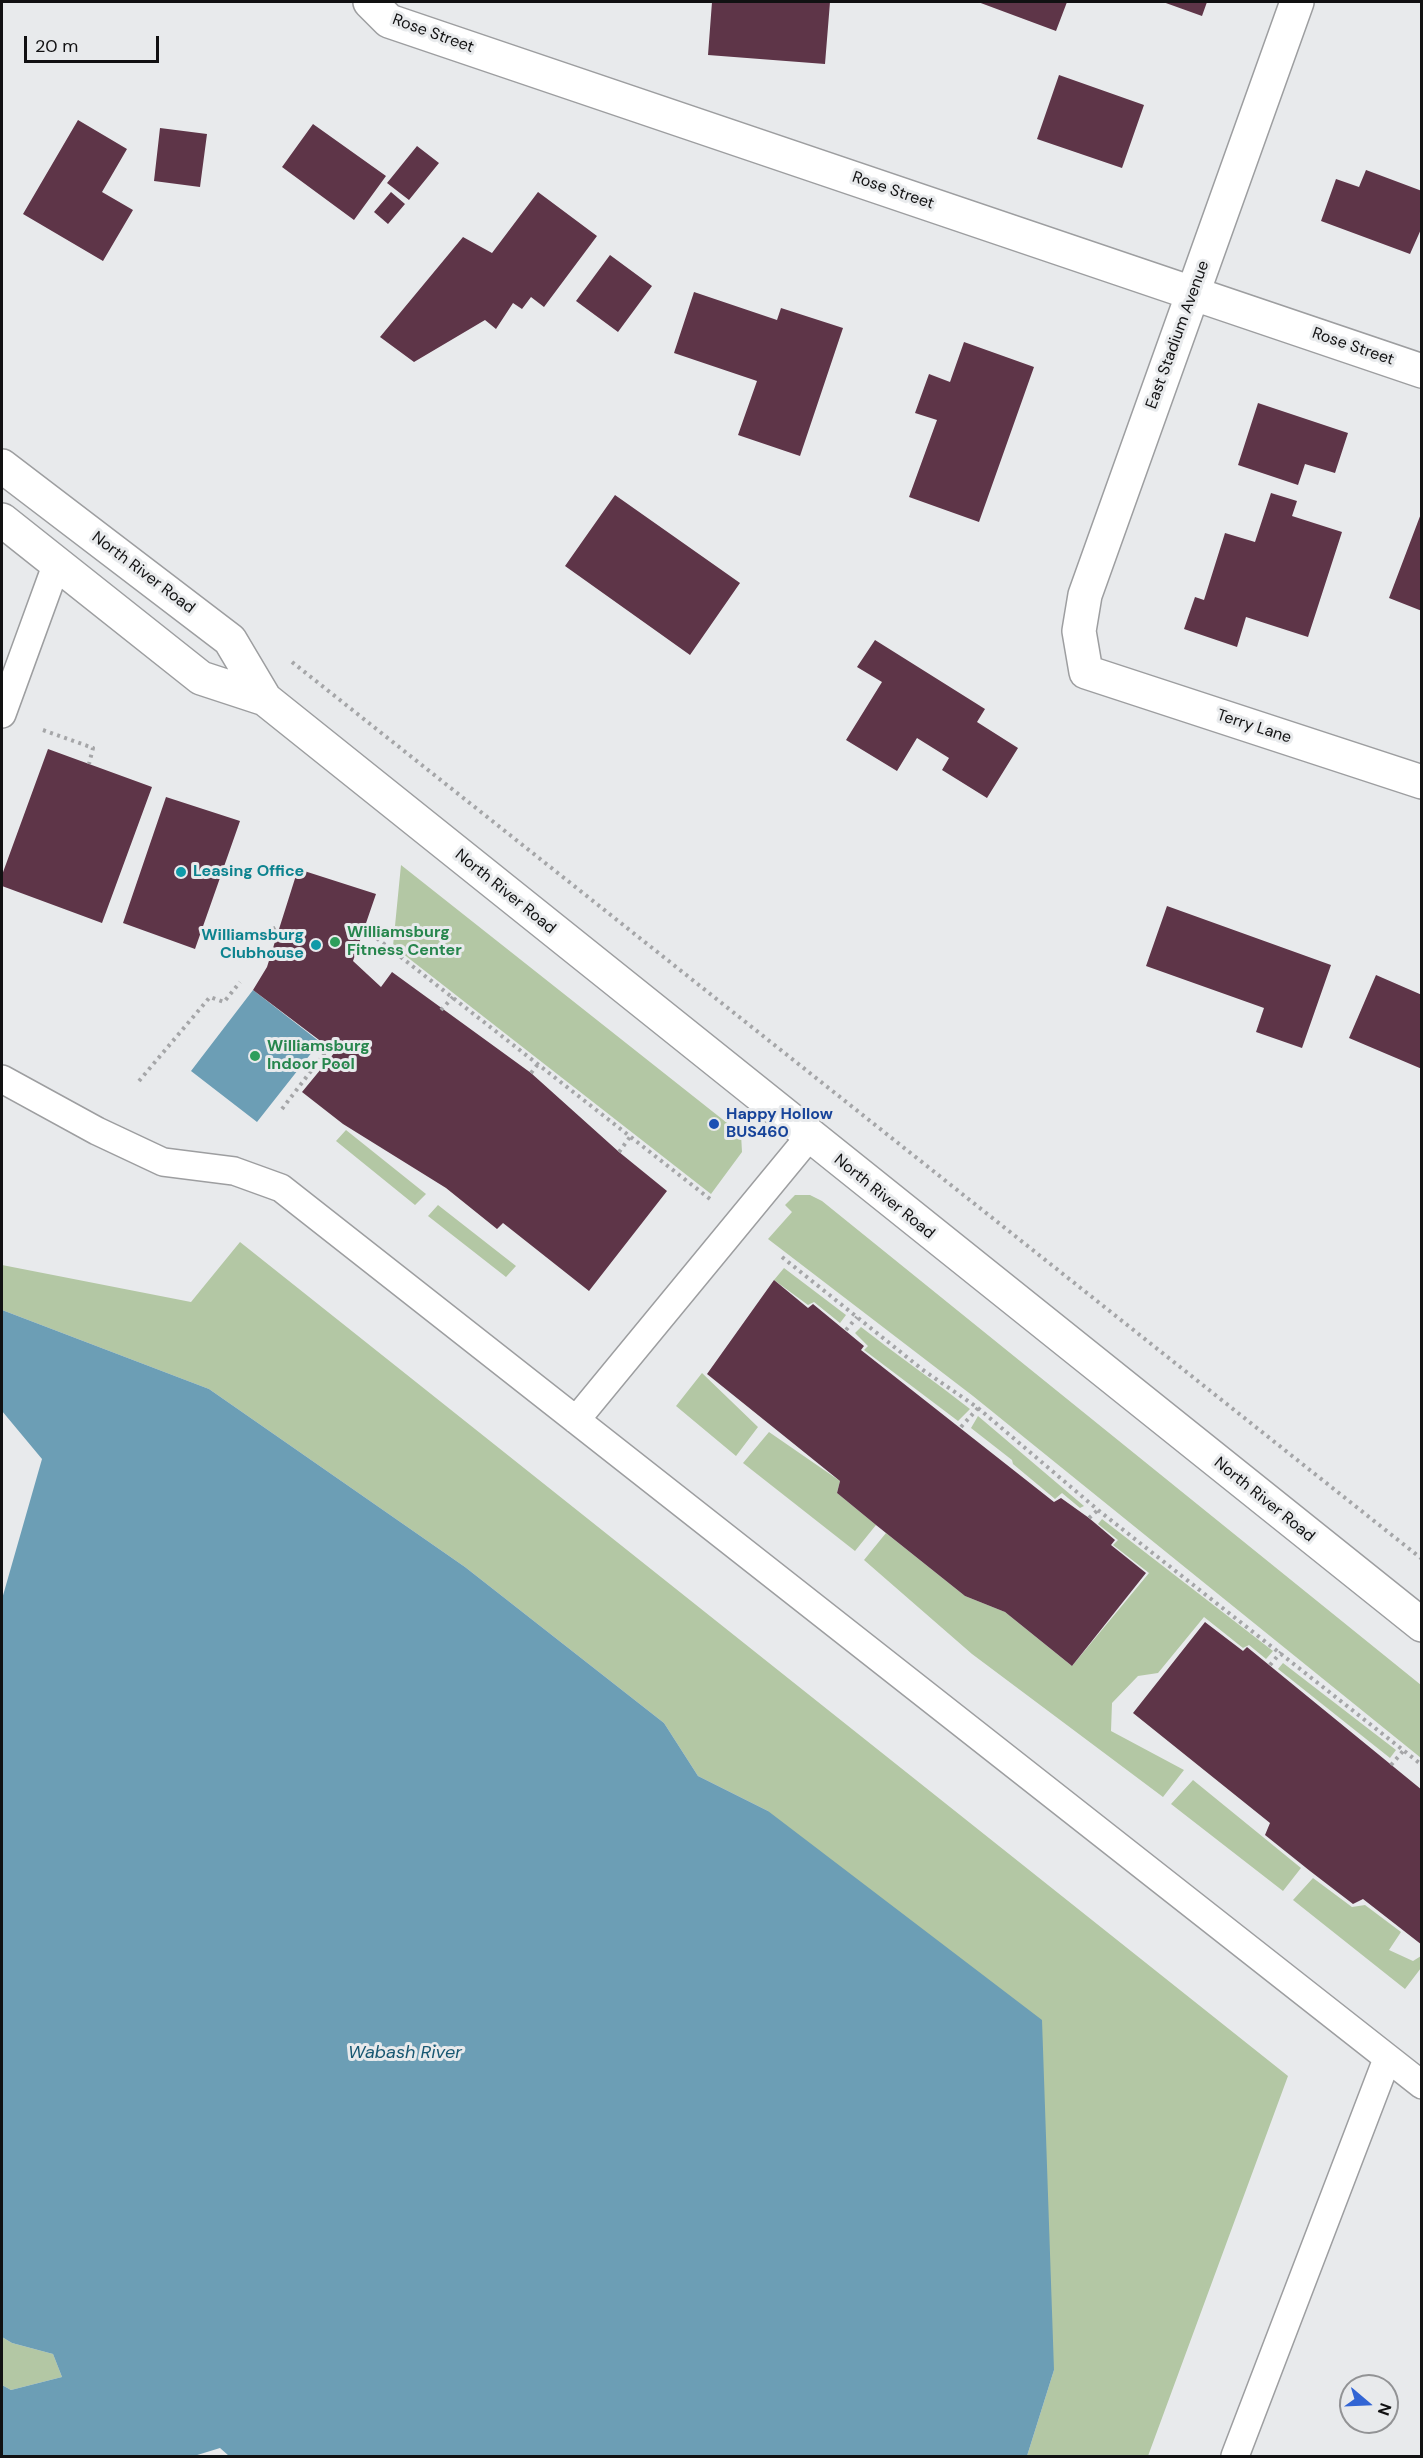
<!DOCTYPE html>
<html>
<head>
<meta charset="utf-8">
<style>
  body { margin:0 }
  #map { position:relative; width:1423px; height:2458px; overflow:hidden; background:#e8eaec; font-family:"DM Sans",sans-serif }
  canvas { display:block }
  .frame { position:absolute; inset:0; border:3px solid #111112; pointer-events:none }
  .north { position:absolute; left:1339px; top:2374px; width:60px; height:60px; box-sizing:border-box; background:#e8eaec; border:2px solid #929395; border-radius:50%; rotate:109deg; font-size:16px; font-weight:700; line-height:24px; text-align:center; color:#111112 }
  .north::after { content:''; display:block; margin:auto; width:21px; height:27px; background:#3265d4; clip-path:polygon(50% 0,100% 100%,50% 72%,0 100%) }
  .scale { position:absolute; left:24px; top:36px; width:135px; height:27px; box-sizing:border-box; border:3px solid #111112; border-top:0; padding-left:8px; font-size:18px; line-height:21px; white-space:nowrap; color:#111112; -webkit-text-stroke:4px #e8eaec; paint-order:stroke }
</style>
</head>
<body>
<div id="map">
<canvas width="1423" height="2458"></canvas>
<div class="frame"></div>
<div class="north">N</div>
<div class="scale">20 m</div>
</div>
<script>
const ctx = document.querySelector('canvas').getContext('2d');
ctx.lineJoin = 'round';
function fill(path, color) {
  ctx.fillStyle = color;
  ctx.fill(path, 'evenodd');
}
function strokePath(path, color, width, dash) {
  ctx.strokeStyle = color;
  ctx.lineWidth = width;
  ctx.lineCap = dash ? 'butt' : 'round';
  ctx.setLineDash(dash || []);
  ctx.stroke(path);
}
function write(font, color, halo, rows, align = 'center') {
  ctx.font = font + ' "DM Sans",sans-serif';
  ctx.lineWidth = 6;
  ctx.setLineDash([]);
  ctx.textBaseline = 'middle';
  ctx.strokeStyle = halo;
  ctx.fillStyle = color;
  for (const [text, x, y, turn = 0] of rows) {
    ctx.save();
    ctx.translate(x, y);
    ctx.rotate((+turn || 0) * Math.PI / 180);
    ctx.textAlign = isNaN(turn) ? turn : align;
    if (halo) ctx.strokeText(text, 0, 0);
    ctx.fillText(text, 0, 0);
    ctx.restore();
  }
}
const green = new Path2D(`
  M401 865 741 1134 742 1152 711 1194 393 946Z
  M346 1130 426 1194 415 1205 336 1141Z
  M795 1195H810L822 1201 1421 1685V1758L973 1396 768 1239 792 1212 785 1205Z
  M438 1205 516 1266 506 1277 428 1216Z
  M240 1242 1288 2076 1148 2456H1027L1054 2370 768 1811 698 1776 664 1723 465 1567 209 1389 2 1310V1265L191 1302Z
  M784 1268 846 1315 840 1323 814 1302 808 1305 774 1280Z
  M861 1327C897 1355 934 1381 970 1409L958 1421 864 1350 868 1346 855 1333Z
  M702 1373 758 1427 736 1456 676 1406Z
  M978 1416 1084 1506 1080 1508 1062 1493 1055 1499 1013 1464 1012 1460 971 1428Z
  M769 1432 840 1481 837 1493 876 1525 855 1551 743 1463Z
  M1102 1519 1273 1651 1266 1659 1249 1645 1243 1648 1204 1617 1158 1673 1138 1676 1112 1703 1111 1731 1184 1770 1163 1797 972 1654 864 1560 886 1533 965 1596 1005 1612 1072 1666 1149 1573 1113 1545 1118 1540 1098 1524Z
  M1283 1663 1396 1750 1390 1758 1278 1669Z
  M1193 1780 1301 1868 1283 1891 1171 1804Z
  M1313 1878 1352 1907 1365 1905 1401 1932 1389 1950 1413 1961 1421 1956V1968L1405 1989 1293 1900Z
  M2 2337 12 2343 53 2354 62 2377 11 2390 2 2385Z`);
const water = new Path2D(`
  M253 990 320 1042 257 1122 191 1071Z
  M2 1310 209 1389 465 1567 664 1723 698 1776 768 1811 1042 2020 1054 2370 1027 2456H229L220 2448 194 2456H2V2385L11 2390 62 2377 53 2354 12 2343 2 2337V1599L42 1459 2 1411Z`);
const building = new Path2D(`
  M712 2H830L825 64 708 55Z
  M978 2H1067L1056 31Z
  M1163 2H1207L1202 16Z
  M1059 75 1144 105 1122 168 1037 139Z
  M78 120 127 149 102 192 133 210 103 261 23 214Z
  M313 124 386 176 354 220 282 167Z
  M160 128 207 134 200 187 154 181Z
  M417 146 439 163 409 200 387 183Z
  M1366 170 1422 191V227L1410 254 1321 221 1336 179 1359 187Z
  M391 192 405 204 388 224 374 212Z
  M538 192 597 236 544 307 531 297 522 309 513 303 496 329 485 320 414 362 380 337 463 237 492 253Z
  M610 255 652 286 618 332 576 301Z
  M694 292 777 320 781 308 843 328 800 456 738 435 757 381 674 353Z
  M964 342 1034 367 979 522 909 497 937 420 915 413 929 374 950 382Z
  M1258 403 1348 433 1335 473 1305 464 1298 485 1238 465Z
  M1271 493 1297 501 1292 516 1342 532 1308 637 1246 617 1237 647 1184 629 1195 597 1204 600 1225 533 1255 542Z
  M615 495 740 583 690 655 565 566Z
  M1422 511V611L1389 598Z
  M875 640 985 709 977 722 1018 748 987 798 942 770 949 758 917 738 897 771 846 740 882 682 857 667Z
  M48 749 152 787 102 923 2 886V875Z
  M166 797 240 821 195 949 123 923Z
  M298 869 376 894 353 961 381 987 392 972 531 1073 619 1152 667 1191 589 1291 503 1223 497 1229 446 1188 343 1124 302 1092 335 1052 253 990 267 967Z
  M1167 906 1331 965 1302 1048 1256 1032 1264 1008 1146 966Z
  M1376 975 1422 995V1069L1349 1038Z
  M774 1280 808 1308 813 1304 864 1346 861 1350 1054 1502 1061 1498 1089 1518 1115 1540 1111 1545 1146 1573 1072 1666 1005 1612 965 1596 876 1525 837 1493 840 1481 707 1374Z
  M1205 1622 1243 1651 1247 1647 1422 1790V1945L1363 1899 1353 1904 1310 1871 1265 1835 1270 1823 1133 1713Z`);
const path = new Path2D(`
  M292 662 1422 1559
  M43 730 93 748 89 764
  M365 929 710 1199
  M263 940 269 931 279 926
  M441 1010 453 997
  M531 1073 538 1064
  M139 1081 210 997 224 1002 240 982
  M282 1109 330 1046
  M619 1152 630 1137
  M782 1257 923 1370 978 1408 1098 1510 1422 1765
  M846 1330 857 1317
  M961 1427 978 1408
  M1089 1518 1098 1510
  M1270 1665 1281 1652
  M1391 1765 1404 1750`);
const service = new Path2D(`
  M2 714 57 563
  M2 1079 97 1131 163 1162 234 1171 281 1188 1422 2085
  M576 1420 809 1137
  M1235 2456 1387 2059`);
const minor = new Path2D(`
  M370 2 389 21 1422 371
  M1297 2 1085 595 1079 631 1086 672 1422 782`);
const secondary = new Path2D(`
  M2 466 230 640 265 699
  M2 520 201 678 265 699 1422 1625`);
const markers = [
  [181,872,6,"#0f9aa8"],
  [335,942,6,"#2e9e5b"],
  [316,945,6,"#0f9aa8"],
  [255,1056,6,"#2e9e5b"],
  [714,1124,6,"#1a4fb4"]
];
const streetNames = [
  ["Rose Street",433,34,20],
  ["Rose Street",893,191,19],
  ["East Stadium Avenue",1178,335,-70],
  ["Rose Street",1353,347,19],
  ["North River Road",143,573,37],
  ["Terry Lane",1254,727,18],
  ["North River Road",505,892,39],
  ["North River Road",884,1197,39],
  ["North River Road",1264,1500,39]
];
const cultureNames = [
  ["Leasing Office",193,872],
  ["Williamsburg",304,936,"right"],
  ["Clubhouse",304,954,"right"]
];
const leisureNames = [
  ["Williamsburg",347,933],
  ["Fitness Center",347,951],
  ["Williamsburg",267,1047],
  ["Indoor Pool",267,1065]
];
const transitNames = [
  ["Happy Hollow",726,1115],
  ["BUS460",726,1133]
];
const waterNames = [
  ["Wabash River",405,2053]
];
fill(green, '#b3c7a4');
fill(water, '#6c9eb5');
fill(building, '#5e3548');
strokePath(service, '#9d9ea0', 30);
strokePath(minor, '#9d9ea0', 36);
strokePath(secondary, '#9d9ea0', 36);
strokePath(path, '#a5a6a8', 4, [3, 4.5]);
strokePath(service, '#fff', 27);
strokePath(minor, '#fff', 33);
strokePath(secondary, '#fff', 33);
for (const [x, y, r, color] of markers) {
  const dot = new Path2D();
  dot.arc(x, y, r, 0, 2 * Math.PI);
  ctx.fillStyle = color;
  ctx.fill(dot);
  strokePath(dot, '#e8eaec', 2);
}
write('16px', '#111112', '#e8eaec', streetNames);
write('bold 16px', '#0d838f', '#e8eaec', cultureNames, 'left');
write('bold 16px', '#27864d', '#e8eaec', leisureNames, 'left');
write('bold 16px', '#164399', '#e8eaec', transitNames, 'left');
write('italic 18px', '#175771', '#e8eaec', waterNames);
</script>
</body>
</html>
